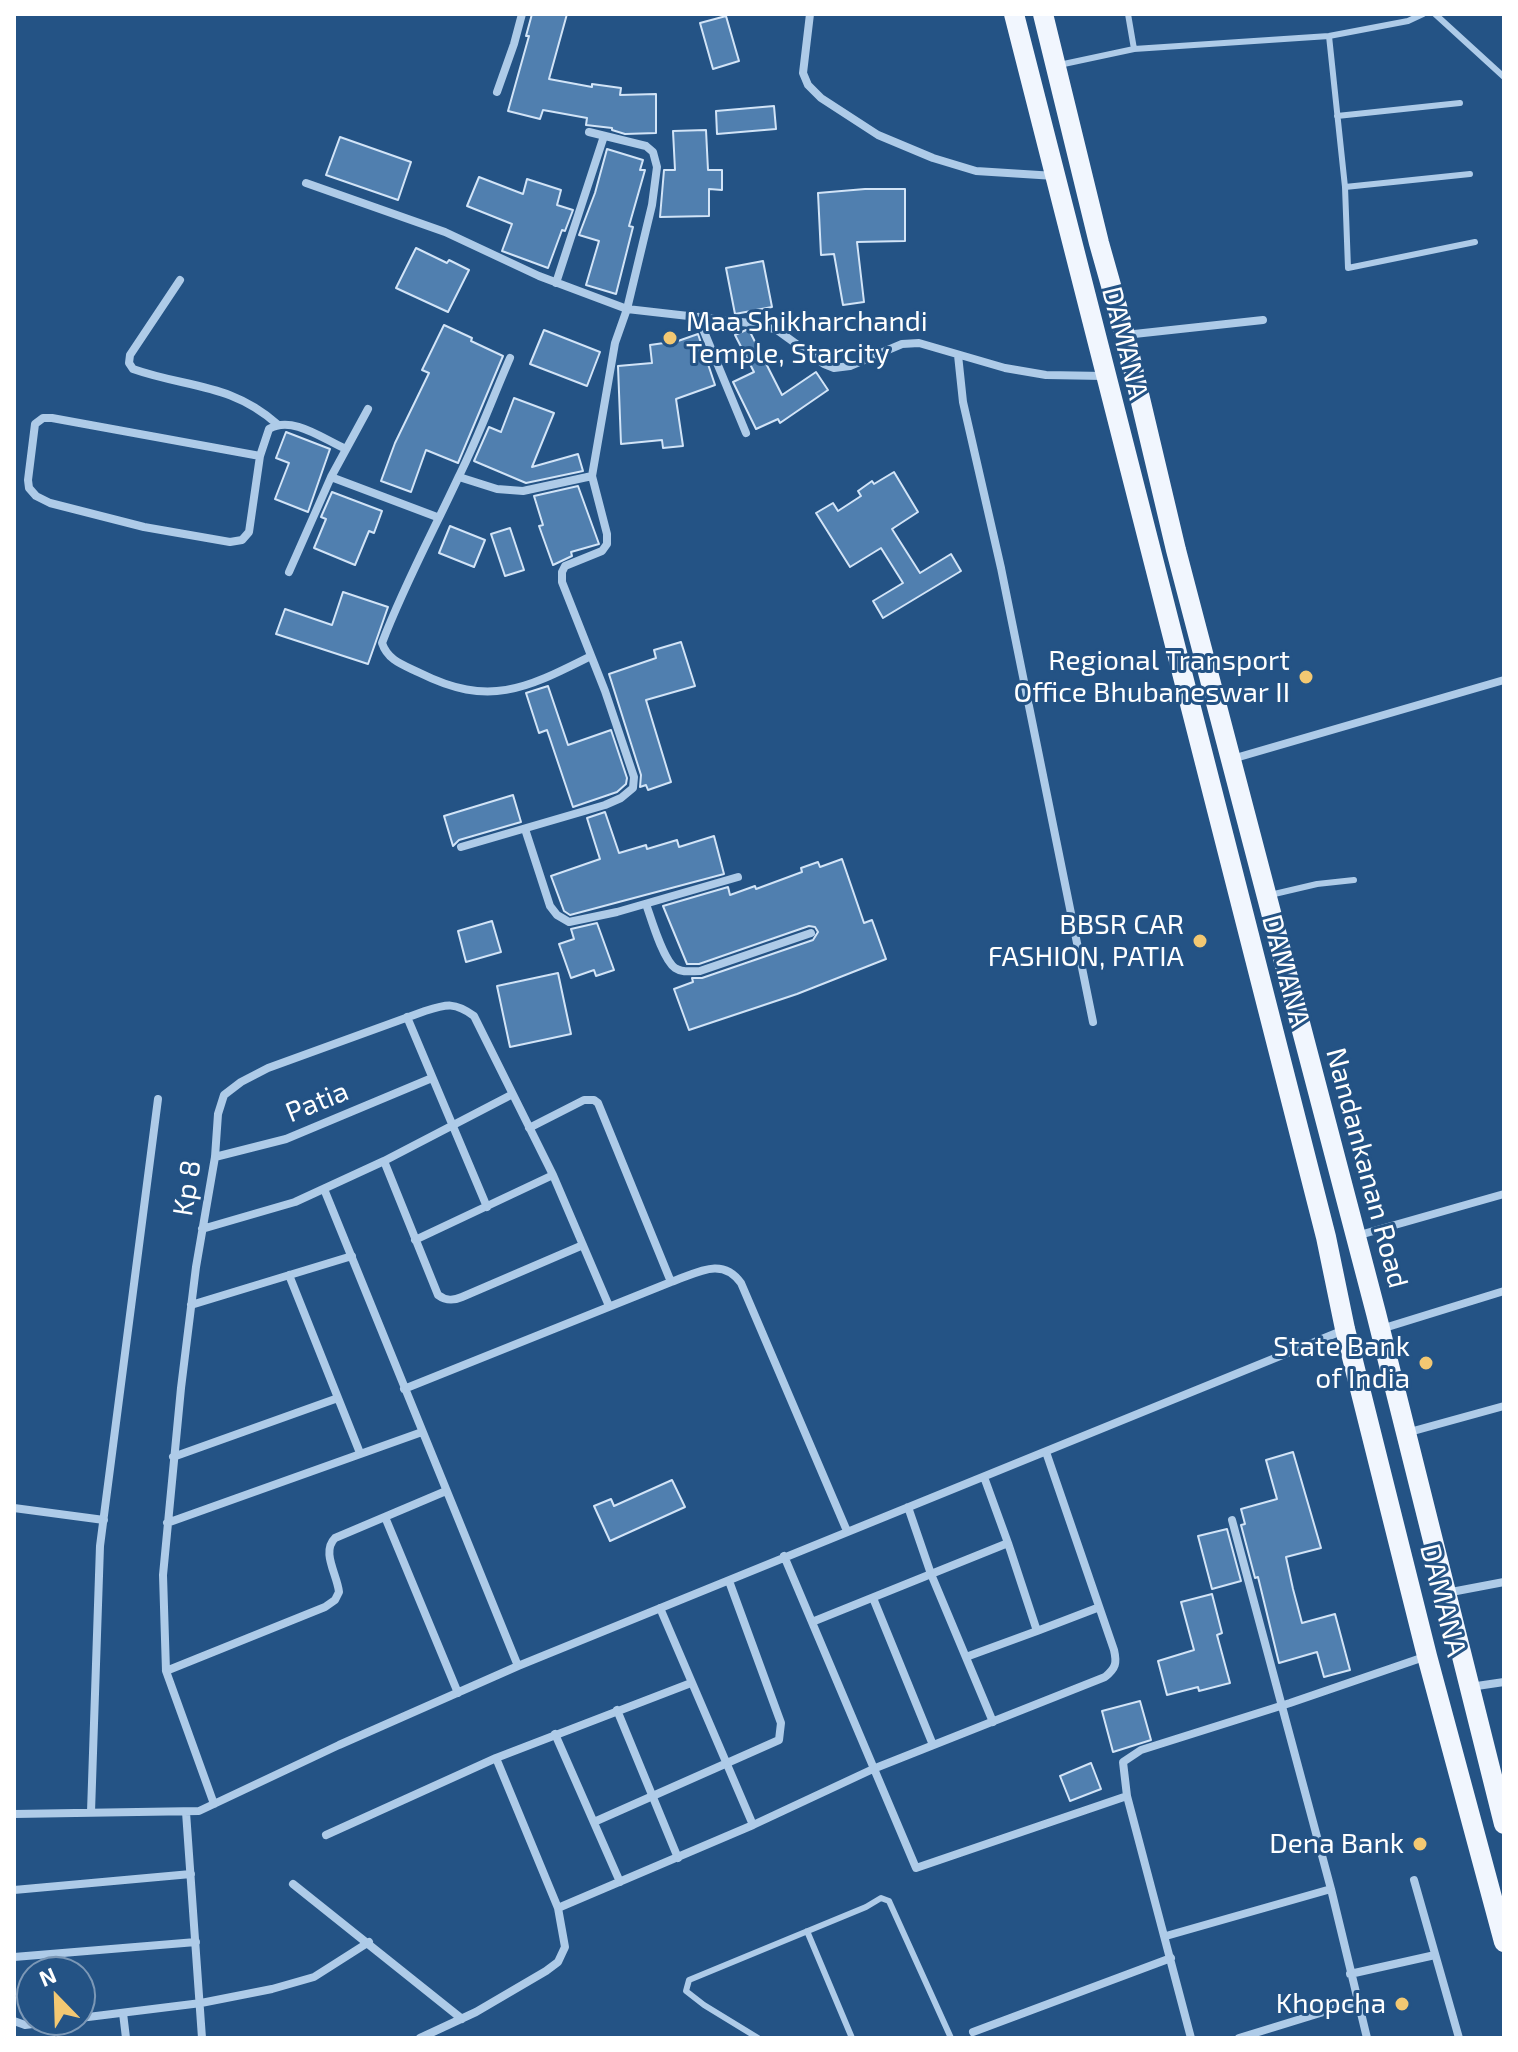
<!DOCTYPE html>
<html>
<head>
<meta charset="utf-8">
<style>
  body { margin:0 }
  #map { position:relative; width:1518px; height:2052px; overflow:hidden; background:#245385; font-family:"Exo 2",sans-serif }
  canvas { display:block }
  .frame { position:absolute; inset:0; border:16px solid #fff; pointer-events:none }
  .north { position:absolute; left:16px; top:1956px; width:80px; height:80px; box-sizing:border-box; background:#245385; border:2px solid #7c98b6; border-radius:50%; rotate:337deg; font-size:22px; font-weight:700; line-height:32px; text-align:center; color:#fff }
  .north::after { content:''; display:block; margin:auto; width:28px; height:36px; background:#f3c872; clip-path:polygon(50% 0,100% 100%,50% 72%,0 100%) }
</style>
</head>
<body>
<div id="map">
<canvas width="1518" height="2052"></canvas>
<div class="frame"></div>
<div class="north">N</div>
</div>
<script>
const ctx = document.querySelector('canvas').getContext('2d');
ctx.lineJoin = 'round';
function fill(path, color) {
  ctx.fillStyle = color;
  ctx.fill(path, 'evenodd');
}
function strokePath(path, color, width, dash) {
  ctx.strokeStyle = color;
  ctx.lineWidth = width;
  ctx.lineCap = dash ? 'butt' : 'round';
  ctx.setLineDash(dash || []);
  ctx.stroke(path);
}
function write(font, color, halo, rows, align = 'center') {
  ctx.font = font + ' "Exo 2",sans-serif';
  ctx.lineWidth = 6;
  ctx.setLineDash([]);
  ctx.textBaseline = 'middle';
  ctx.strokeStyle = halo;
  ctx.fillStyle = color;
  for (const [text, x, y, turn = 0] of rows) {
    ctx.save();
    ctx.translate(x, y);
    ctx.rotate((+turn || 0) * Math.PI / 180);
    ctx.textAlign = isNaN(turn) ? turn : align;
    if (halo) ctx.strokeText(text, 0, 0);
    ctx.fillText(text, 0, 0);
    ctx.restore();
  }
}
const building = new Path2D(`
  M532 14H567L549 79 592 87V84L621 88 620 95 656 94V133L625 134 612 130V128L586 125 587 118 543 110 540 119 508 111 529 36H526Z
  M726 16 739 61 713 69 700 23Z
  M774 106 776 129 717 134 716 111Z
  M706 130 708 170H722V190L709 189V216L660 217 664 170H675L673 131Z
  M340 137 411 162 398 200 326 175Z
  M607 149 643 160 640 170H645L629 226 633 227 616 294 586 285 599 241 579 235 595 193Z
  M479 177 523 194 527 179 561 190 557 205 573 210 565 231 562 230 548 268 502 251 512 224 467 206Z
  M865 189H905V241L857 242 864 302 843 305 834 254 821 255 818 193Z
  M416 248 447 263 449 260 469 270 448 312 396 288Z
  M763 261 772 307 735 314 726 268Z
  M444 325 472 338 471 341 503 356 458 463 426 450 411 492 381 481 395 443 429 373 422 370Z
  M544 330 600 352 587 386 530 364Z
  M746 330H749L782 395 816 372 828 390 780 423 778 419 756 429 733 382 754 372 735 335Z
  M698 334 715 385 676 399 683 446 663 448 662 440 621 444 618 366 652 363 650 345 678 341Z
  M514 398 554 413 532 467 578 454 583 471 526 483 474 461 489 427 501 432Z
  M286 432 330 449 308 512 275 499 289 463 276 458Z
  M894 472 918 512 892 529 920 573 951 554 961 571 883 618 873 601 903 583 881 548 850 567 816 513 833 503 838 511 861 496 858 491 872 481 874 484Z
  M578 486 599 544 571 552 572 556 553 565 539 526 543 525 534 496Z
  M332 492 382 511 374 533 369 531 355 565 314 548 326 519 321 517Z
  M450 526 485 540 474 567 439 553Z
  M510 528 524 570 505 576 491 534Z
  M343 592 388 607 368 664 276 634 285 609 332 625Z
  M681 642 695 686 646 700 671 782 648 790 646 785 640 787 641 775 609 674 656 658 654 650Z
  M548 686 568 745 611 730 627 778 626 784 617 792 573 807 547 730 539 733 526 693Z
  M513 795 521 822 459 840 453 846 444 816Z
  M605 812 619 853 646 845 647 849 677 840 679 847 714 836 724 874 570 915 564 911 551 876 600 859 587 818Z
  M842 859 864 923 872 920 886 959 797 994 689 1030 674 989 693 982 692 978H702L813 940 818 932 815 927 809 926 699 964H687L663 906 728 887 730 895 755 886 756 889 802 872 801 868 818 862 820 867Z
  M492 921 501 952 466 962 458 931Z
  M597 923 614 970 596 976 594 970 571 978 559 944 574 939 571 929Z
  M558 973 571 1034 510 1047 497 986Z
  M1293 1452 1321 1548 1286 1557 1293 1589 1302 1623 1335 1614 1350 1670 1324 1677 1317 1652 1279 1663 1258 1577 1255 1578 1241 1525 1245 1524 1241 1509 1277 1499 1266 1460Z
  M672 1480 685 1507 610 1541 594 1506 611 1499 614 1506Z
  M1227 1529 1241 1581 1212 1589 1198 1536Z
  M1212 1594 1222 1633 1217 1635 1230 1683 1199 1691 1198 1687 1167 1695 1158 1661 1194 1650 1181 1602Z
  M1140 1701 1151 1740 1113 1752 1102 1711Z
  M1091 1763 1101 1789 1070 1801 1060 1776Z`);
const service = new Path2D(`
  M1128 14 1134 49
  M1435 14 1504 77
  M1329 36 1345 187 1348 268 1475 242
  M1059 65 1134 49 1329 36 1408 21 1423 14
  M1337 116 1460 103
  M1345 187 1470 174
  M1270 895 1317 884 1354 880
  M807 1931 852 2038
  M758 2038 704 2005 686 1991 689 1980 866 1907 881 1898 889 1901 951 2038`);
const minor = new Path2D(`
  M810 14 803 73 808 85 821 98 878 135 933 158 976 171 1055 176
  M497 92 514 44 522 14
  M306 183 445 232 539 276 627 309 750 323 777 330 824 364 834 368 850 366 902 344 919 343 1005 368 1046 375 1104 376
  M180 280 130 355 129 363 133 369C187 388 231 383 277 424
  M556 283 604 136
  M698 317 746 433
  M1125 335 1263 320
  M958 355 963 402 1001 568 1093 1022
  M510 358C493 397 478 438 459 476 433 532 404 585 382 643 388 661 404 665 420 673 490 708 527 688 591 656
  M260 456 52 418H43L35 424 28 480 29 488 36 496 50 503 144 527 230 542 242 540 249 532 260 456 269 429C292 415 323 439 346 449
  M331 477 437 517
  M459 477 497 489 523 491 592 476
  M289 572 331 477 368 409
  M1232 759 1504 680
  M525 829 550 906 557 915 569 922 617 912 738 877
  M461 847 605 805 621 798 633 788 634 777 605 691 562 582V572L565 566 602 551 607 544V534L592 476 615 343 627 309 652 205 657 167 653 152 646 146 589 132
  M646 904C651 918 663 960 675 968 682 973 692 971 700 971L811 933
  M407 1017 487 1207
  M529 1128 584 1100H594L598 1103 671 1282
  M215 1157 286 1139 432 1078
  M384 1161 438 1295C446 1301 453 1301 462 1297L583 1245
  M324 1189 518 1666
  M202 1229 295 1202 384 1161 511 1095
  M1356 1236 1504 1194
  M415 1240 553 1175
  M289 1275 360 1453
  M191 1305 352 1256
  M1381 1329 1504 1291
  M404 1389 671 1282C697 1273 722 1256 741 1283L847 1531
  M1406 1433 1504 1406
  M173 1457 338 1398
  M908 1507 931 1574 993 1722
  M14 1508 104 1520
  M385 1517 458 1693
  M1232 1520 1331 1889 1367 2038
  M167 1523 422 1432
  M1008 1543 1037 1631 1097 1608
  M784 1556 916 1868 1127 1796
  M1446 1593 1504 1582
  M873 1598 933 1745
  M660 1608 753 1825
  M812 1622 1008 1543 984 1477
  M966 1657 1037 1631
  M166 1671 325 1607 335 1600 339 1592C337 1574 321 1552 335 1538L446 1491
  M1470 1687 1504 1682
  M617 1710 678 1858
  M555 1734 620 1882
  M214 1804 166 1671 163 1575 181 1388 196 1267 215 1157 218 1114 224 1095 241 1082 268 1068 425 1011C447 1004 455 1002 474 1016L553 1175 609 1306
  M91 1812 100 1546 158 1099
  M186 1812 202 2038
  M14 1814 199 1811 339 1745 518 1666 1344 1330
  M594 1822 779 1740 781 1723 729 1581
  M326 1835 496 1758 691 1683
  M1414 1880 1459 2038
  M293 1884 462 2019
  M14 1890 191 1874
  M558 1908 753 1825 873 1769 1105 1677C1116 1668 1117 1663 1114 1650L1046 1452
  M1166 1936 1331 1889
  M14 1957 196 1942
  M1350 1974 1435 1955
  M123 2013 126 2038
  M80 2018 201 2003 272 1989 314 1977 369 1942
  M14 2021 25 2025 65 2020
  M973 2032 1171 1958
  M420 2038 476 2012 546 1971 558 1962 565 1947 558 1908 496 1758
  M1191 2038 1127 1796 1123 1762 1141 1750 1290 1703 1427 1656
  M1239 2038 1356 2002`);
const primary = new Path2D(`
  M1014 14 1326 1237 1345 1329 1427 1656 1504 1942
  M1043 14 1099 243 1125 335 1176 550 1376 1313 1504 1824`);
const markers = [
  [670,338,8,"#f3c872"],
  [1306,677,8,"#f3c872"],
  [1200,941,8,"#f3c872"],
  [1426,1363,8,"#f3c872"],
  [1420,1844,8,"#f3c872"],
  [1402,2004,8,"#f3c872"]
];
const poiNames = [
  ["Maa Shikharchandi",686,322,"left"],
  ["Temple, Starcity",686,354,"left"],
  ["Regional Transport",1290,661],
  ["Office Bhubaneswar II",1290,693],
  ["BBSR CAR",1184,925],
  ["FASHION, PATIA",1184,957],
  ["State Bank",1410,1347],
  ["of India",1410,1379],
  ["Dena Bank",1404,1844],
  ["Khopcha",1386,2004]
];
const streetNames = [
  ["DAMANA",1125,343,76],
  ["DAMANA",1286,971,75],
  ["Patia",317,1102,-22],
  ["Nandankanan Road",1367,1168,75],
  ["Kp 8",187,1188,-81],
  ["DAMANA",1443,1600,76]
];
fill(building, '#507faf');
strokePath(building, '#d2e4f7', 2);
strokePath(service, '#aecbe8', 6);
strokePath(minor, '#aecbe8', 8);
strokePath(primary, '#f1f6fe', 20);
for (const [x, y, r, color] of markers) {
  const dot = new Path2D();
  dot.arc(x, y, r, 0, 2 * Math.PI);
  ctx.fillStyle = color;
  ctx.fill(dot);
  strokePath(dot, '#245385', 3);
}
write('28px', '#fff', '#245385', poiNames, 'right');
write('28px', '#fff', '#245385', streetNames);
</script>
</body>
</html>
